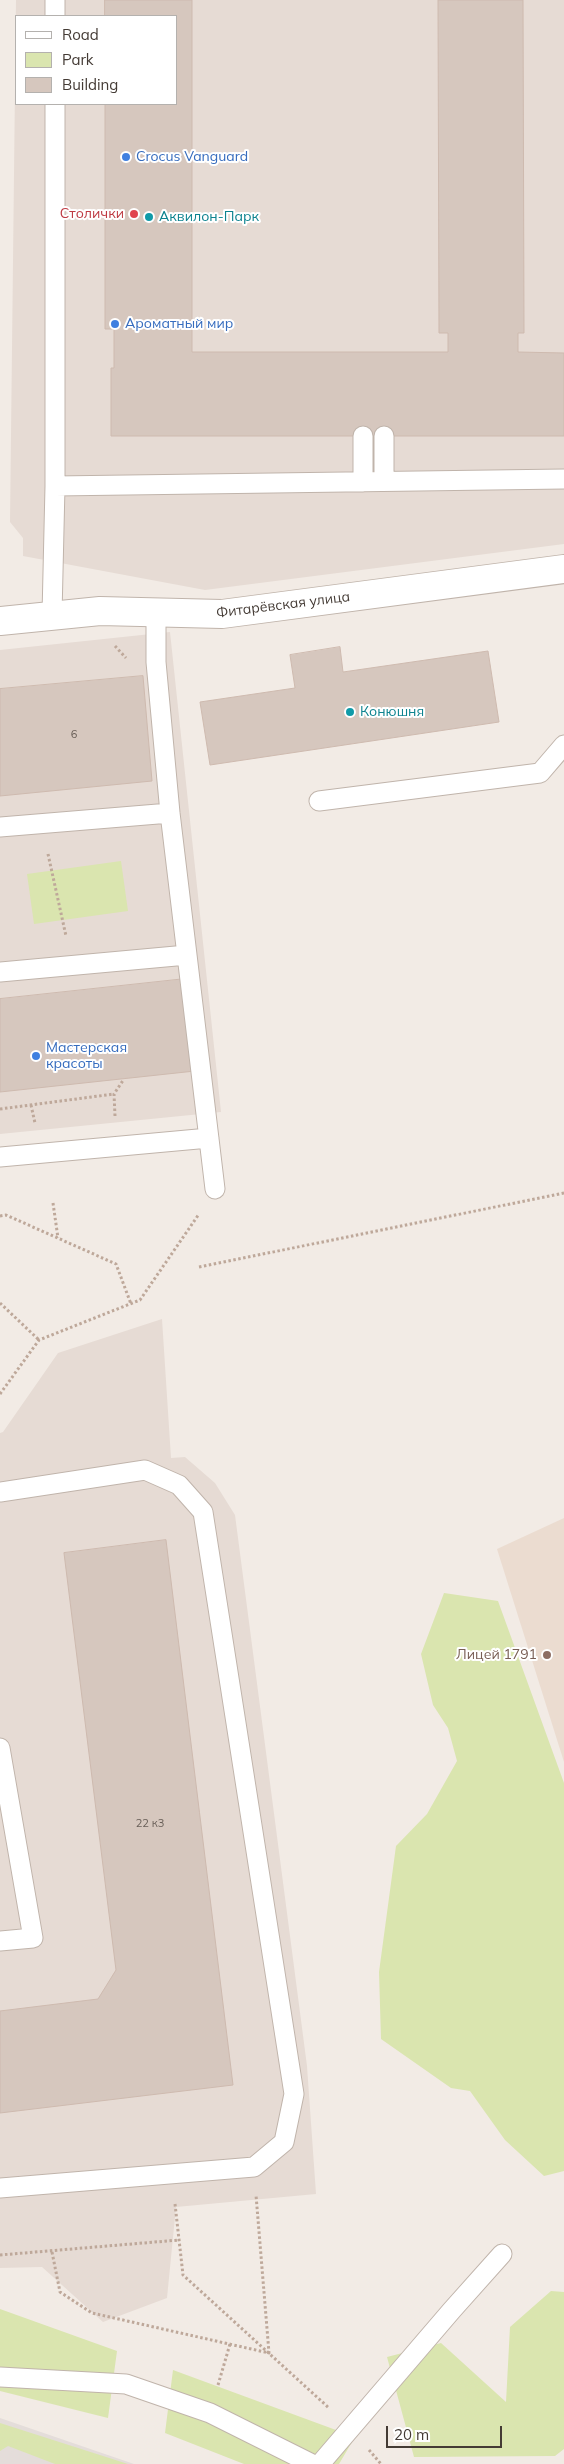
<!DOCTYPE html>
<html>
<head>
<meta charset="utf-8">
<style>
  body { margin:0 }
  #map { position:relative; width:564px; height:2464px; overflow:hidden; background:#f2ebe5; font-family:Mulish,sans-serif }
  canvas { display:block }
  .legend { position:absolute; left:15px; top:15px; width:162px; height:90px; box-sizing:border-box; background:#fff; border:1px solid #b4b1ae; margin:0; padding:6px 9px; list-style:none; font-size:15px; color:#443b35 }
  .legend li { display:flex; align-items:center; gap:10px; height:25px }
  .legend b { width:25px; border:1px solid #b4b1ae }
  .scale { position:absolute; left:386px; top:2426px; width:116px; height:22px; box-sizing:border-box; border:2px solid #443b35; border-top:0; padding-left:6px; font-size:15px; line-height:18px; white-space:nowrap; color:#443b35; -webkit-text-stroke:4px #fff; paint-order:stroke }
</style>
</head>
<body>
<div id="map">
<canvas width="564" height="2464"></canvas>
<ul class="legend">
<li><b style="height:6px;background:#fff"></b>Road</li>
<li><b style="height:14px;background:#dae5af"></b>Park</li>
<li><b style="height:14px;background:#d6c7be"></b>Building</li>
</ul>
<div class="scale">20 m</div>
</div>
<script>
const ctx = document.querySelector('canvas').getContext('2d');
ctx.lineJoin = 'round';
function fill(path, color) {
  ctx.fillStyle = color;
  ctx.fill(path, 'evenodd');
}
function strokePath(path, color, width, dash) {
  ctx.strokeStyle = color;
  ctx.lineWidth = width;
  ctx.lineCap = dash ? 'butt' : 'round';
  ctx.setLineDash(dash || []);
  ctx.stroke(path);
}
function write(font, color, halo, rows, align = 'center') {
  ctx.font = font + ' Mulish,sans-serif';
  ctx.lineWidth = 4;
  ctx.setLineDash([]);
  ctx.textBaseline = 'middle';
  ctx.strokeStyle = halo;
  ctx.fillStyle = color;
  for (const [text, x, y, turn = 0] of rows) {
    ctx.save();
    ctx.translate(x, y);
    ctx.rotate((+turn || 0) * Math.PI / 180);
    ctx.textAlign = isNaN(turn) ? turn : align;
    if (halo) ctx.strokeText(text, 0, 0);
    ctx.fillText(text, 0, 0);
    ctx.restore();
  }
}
const residential = new Path2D(`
  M16 0H564V544L205 590 23 556V538L10 522ZM16 16H176V104H16Z
  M170 632 221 1112 0 1134V650Z
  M162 1319 171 1458 185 1457 215 1483 235 1515 307 2066 316 2194 176 2207 167 2298 103 2322 42 2267 0 2268V1433L3 1432 58 1353Z`);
const industrial = new Path2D(`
  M0 2418 134 2464H0Z`);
const education = new Path2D(`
  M564 1518V1762L497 1549Z`);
const green = new Path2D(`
  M121 861 128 911 34 924 27 874Z
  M444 1593 498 1601 564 1783V2171L544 2176 505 2140 470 2091 451 2088 381 2039 379 1972 396 1846 427 1814 457 1761 448 1728 433 1705 421 1654Z
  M551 2291 564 2292V2449L555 2456 414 2457 387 2357 441 2343 506 2402 510 2327Z
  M0 2309 117 2351 108 2418 0 2391Z
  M173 2370 355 2437 339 2464H244L165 2433Z
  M0 2423 128 2464H55L8 2446 0 2451Z`);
const building = new Path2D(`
  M105 0H192V352H448V333H439L438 0H523L524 333H518V352L564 353V436H111V368H114V329H105V104H176V16H105Z
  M340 647 343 672 488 651 499 722 210 765 200 702 295 688 290 655Z
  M143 676 152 781 0 796V689Z
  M185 979 195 1071 0 1092V999Z
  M166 1540 233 2085 0 2113V2011L98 1999 116 1970 64 1553Z`);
const path = new Path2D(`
  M115 646 126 658
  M48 854 66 936
  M31 1105 35 1123
  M0 1109 114 1094
  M115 1116 114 1094 124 1079
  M53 1203 58 1238
  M0 1216 6 1215 116 1264 131 1304
  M199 1267 564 1193
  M0 1303 39 1340
  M0 1394 39 1340 140 1300 199 1214
  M175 2204 183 2275 329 2408
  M52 2252 60 2292 92 2313 269 2353 256 2195
  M0 2255 179 2240
  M218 2385 230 2344
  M369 2450 381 2464`);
const service = new Path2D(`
  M55 16V0
  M363 436V482
  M384 481V436
  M55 486 564 479
  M156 612V662L170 813 215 1189
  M52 615 55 486V104
  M319 801 540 773 564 745
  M0 827 170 813
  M0 972 187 955
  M0 1157 209 1138
  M0 1492 145 1470 179 1485 203 1512 294 2094 284 2142 254 2167 0 2188
  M0 1748 33 1938 0 1941
  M0 2377 126 2384 210 2413 312 2464
  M320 2464 452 2310 502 2254`);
const minor = new Path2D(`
  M0 621 100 611 222 614 564 569`);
const markers = [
  [126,157,5,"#3f7fe0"],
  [134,214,5,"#e0444e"],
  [149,217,5,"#0f9aa8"],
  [115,324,5,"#3f7fe0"],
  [350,712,5,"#0f9aa8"],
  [36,1056,5,"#3f7fe0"],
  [547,1655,5,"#8d6e63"]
];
const numberNames = [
  ["6",74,735],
  ["22 к3",150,1824]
];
const shopNames = [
  ["Crocus Vanguard",136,157],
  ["Ароматный мир",125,324],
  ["Мастерская",46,1048],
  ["красоты",46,1064]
];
const healthNames = [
  ["Столички",124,214]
];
const cultureNames = [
  ["Аквилон-Парк",159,217],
  ["Конюшня",360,712]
];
const streetNames = [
  ["Фитарёвская улица",283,605,-7]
];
const educationNames = [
  ["Лицей 1791",537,1655]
];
fill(residential, '#e6dbd4');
fill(industrial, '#e4ddda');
fill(education, '#ebdcd0');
fill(green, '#dae5af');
fill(building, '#d6c7be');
strokePath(building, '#cebaaf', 1);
strokePath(service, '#c0b4ab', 21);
strokePath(minor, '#c0b4ab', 30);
strokePath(path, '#bea89a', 3, [2.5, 2.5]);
strokePath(service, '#fff', 19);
strokePath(minor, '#fff', 28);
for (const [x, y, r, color] of markers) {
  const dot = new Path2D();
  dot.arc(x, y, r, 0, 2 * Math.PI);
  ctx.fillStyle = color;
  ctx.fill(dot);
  strokePath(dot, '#fff', 2);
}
write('11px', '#685e57', null, numberNames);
write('14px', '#366cbe', '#fff', shopNames, 'left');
write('14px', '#be3a42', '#fff', healthNames, 'right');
write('14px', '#0d838f', '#fff', cultureNames, 'left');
write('14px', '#443b35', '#fff', streetNames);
write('14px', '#785e54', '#fff', educationNames, 'right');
</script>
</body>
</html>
